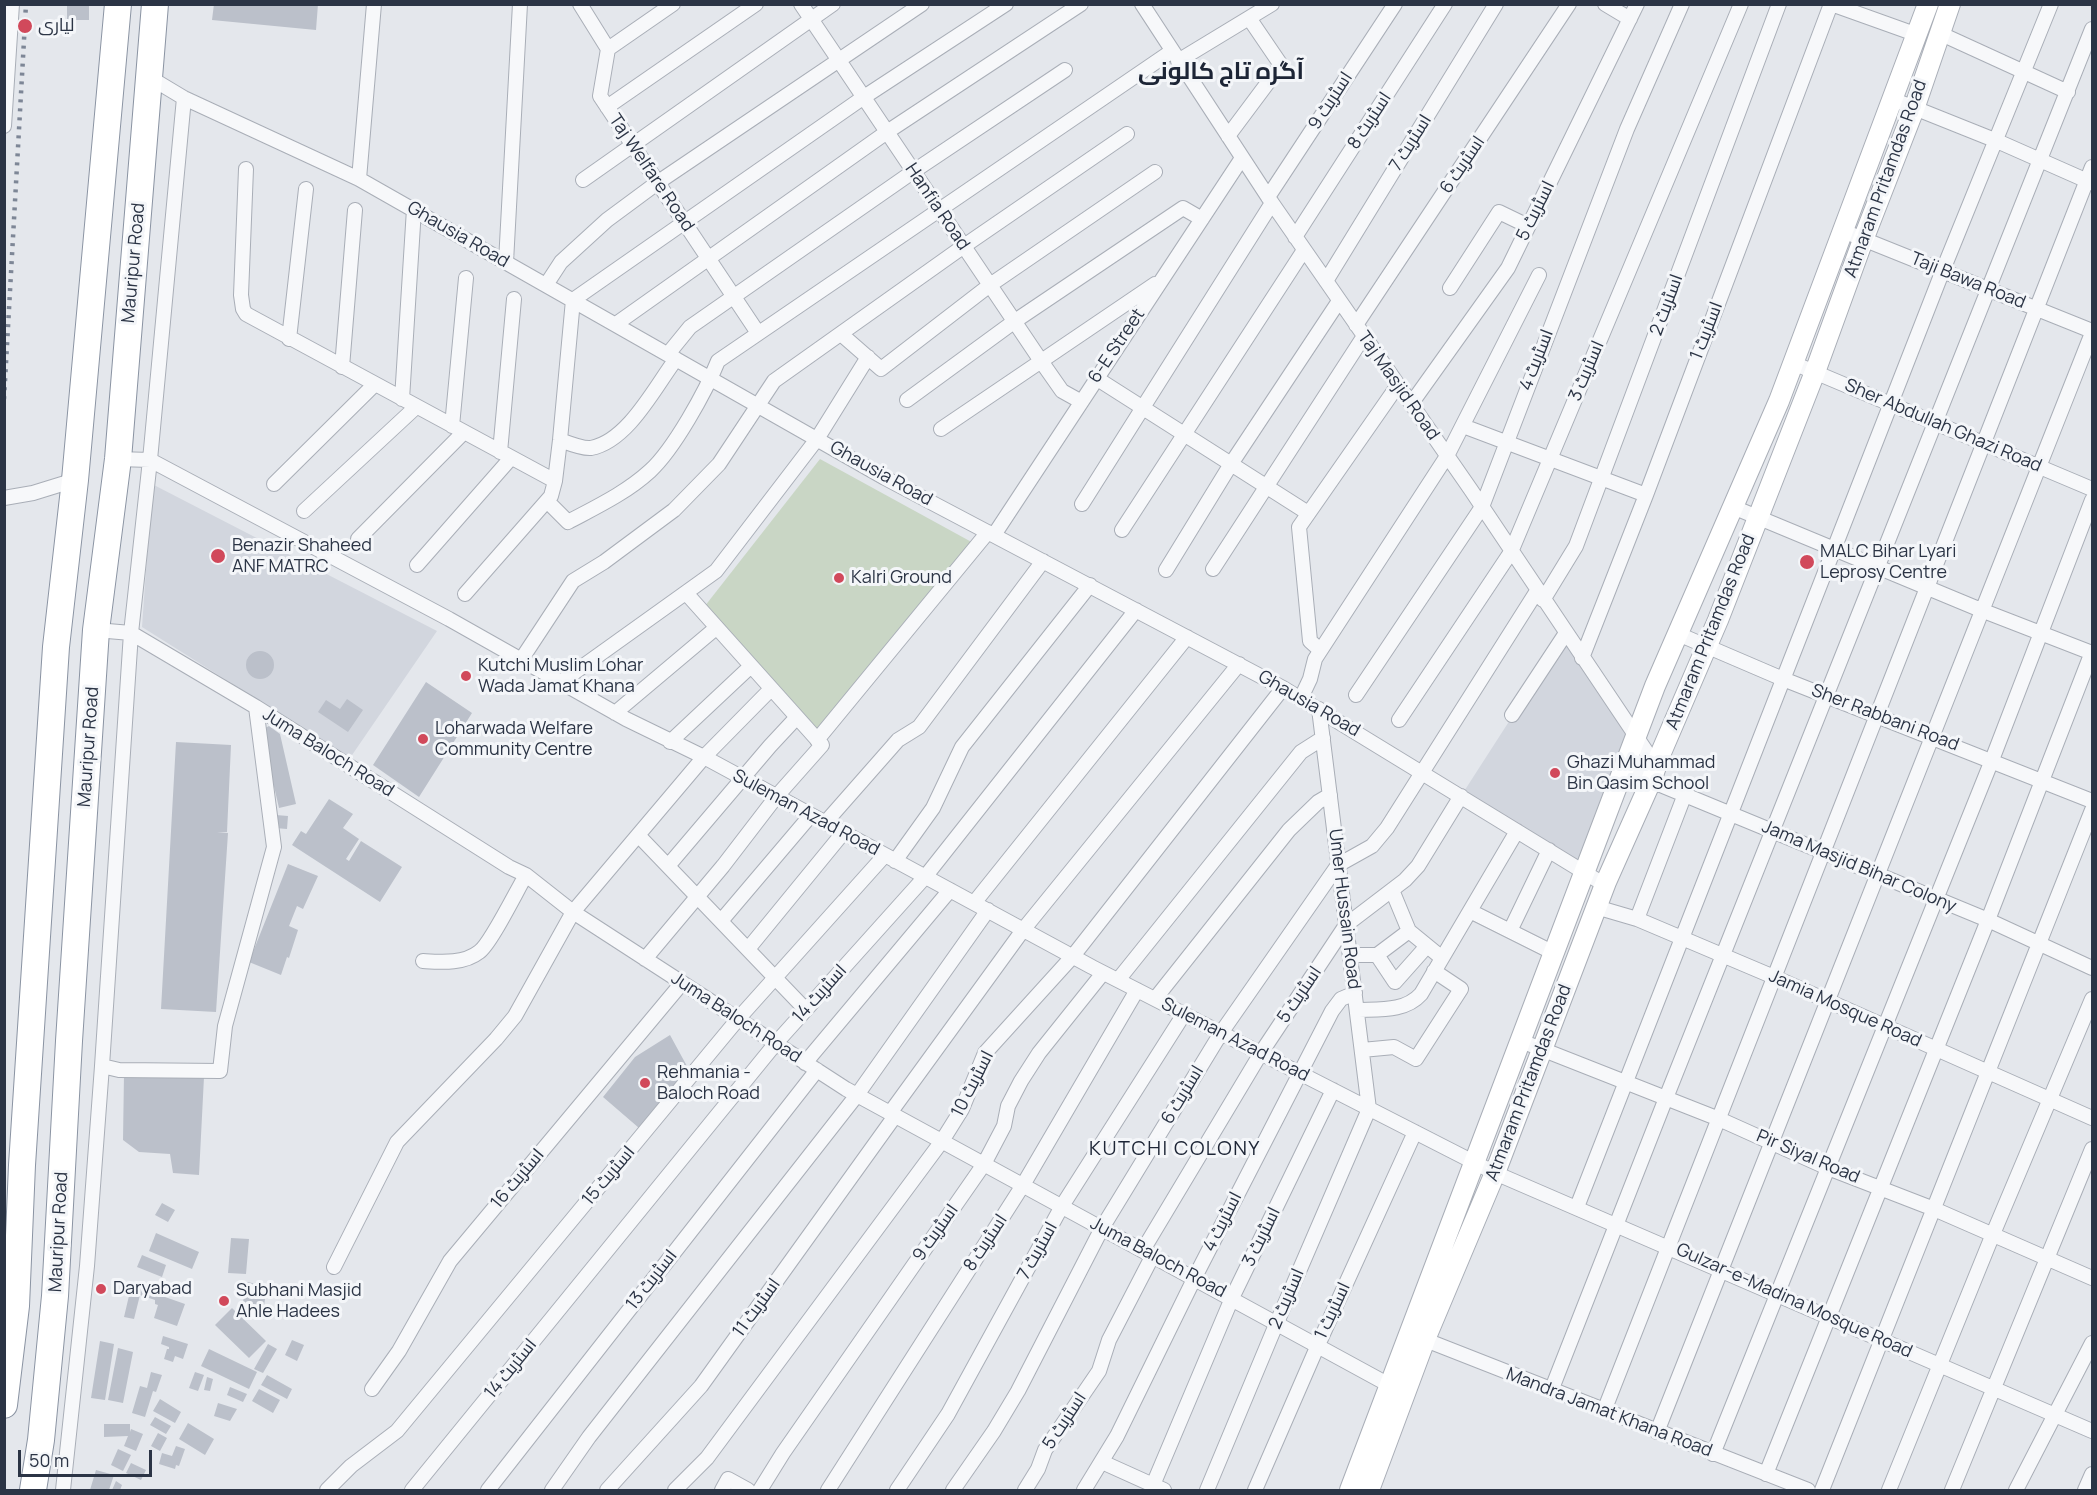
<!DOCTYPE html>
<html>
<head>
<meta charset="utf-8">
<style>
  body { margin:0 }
  #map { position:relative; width:2097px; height:1495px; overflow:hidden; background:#e4e7ec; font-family:Manrope,sans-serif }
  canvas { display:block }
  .frame { position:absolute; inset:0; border:6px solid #2b3445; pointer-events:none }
  .scale { position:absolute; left:18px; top:1450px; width:134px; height:27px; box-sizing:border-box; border:3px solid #2b3445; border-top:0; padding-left:8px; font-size:18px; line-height:21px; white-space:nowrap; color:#2b3445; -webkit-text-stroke:4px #f4f6f9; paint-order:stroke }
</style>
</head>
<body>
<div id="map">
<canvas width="2097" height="1495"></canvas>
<div class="frame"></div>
<div class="scale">50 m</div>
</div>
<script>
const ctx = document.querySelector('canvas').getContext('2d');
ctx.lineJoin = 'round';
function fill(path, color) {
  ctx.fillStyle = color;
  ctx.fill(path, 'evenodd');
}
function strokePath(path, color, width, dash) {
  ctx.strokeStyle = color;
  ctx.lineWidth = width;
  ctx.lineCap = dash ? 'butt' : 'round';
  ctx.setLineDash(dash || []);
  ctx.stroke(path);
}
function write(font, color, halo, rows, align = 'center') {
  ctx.font = font + ' Manrope,Cairo,sans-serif';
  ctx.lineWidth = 6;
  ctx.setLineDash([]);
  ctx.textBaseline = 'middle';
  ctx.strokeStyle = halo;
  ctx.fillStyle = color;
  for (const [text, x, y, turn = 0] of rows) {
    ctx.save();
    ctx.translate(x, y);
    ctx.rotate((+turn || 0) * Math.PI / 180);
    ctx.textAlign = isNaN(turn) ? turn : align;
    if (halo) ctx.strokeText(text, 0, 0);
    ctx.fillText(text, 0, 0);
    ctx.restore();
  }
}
const built = new Path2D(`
  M152 484 437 631 350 758 142 627Z
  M1566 633 1642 749 1594 878 1461 796Z`);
const green = new Path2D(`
  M820 459 977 545 818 741 701 611Z`);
const building = new Path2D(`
  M214 4H318L316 30 212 20Z
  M67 6H89V20H67Z
  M246 665a14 14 0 1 1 28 0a14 14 0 1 1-28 0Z
  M426 682 472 713 419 797 373 765Z
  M347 699 363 710 348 732 318 712 326 700 340 709Z
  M269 726 280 734 296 804 279 808 261 730Z
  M176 742 231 745 227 832H217L228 833 216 1012 161 1009Z
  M329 799 353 814 343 828 359 839 346 859 349 861 361 841 402 867 380 902 292 845 301 831 306 834Z
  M276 815 288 816 287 829 275 828Z
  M288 864 318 876 303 909 297 906 289 926 298 930 289 958 287 957 281 975 249 962Z
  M670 1035 688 1068 639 1128 603 1097 635 1057Z
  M124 1074 204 1077 199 1175 173 1173 170 1154 139 1152 123 1140Z
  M162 1203 175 1210 168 1222 155 1215Z
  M156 1233 199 1252 192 1269 149 1251Z
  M231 1238 249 1239 246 1274 228 1273Z
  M142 1255 166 1265 162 1277 137 1267Z
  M247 1282 267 1286 264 1306 243 1302Z
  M132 1283 143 1285 142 1288 157 1292 158 1287 166 1289 165 1297 185 1304 177 1326 154 1318 158 1305 155 1304V1300L140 1295 134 1319 124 1317Z
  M232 1308 266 1341 249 1358 215 1325Z
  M163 1336 188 1344 183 1359 175 1356 173 1362 164 1359 167 1349H169V1347L161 1344Z
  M292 1340 304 1345 297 1361 285 1355Z
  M100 1341 114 1344 105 1400 91 1398Z
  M268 1344 277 1349 263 1373 254 1369Z
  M118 1348 133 1352 123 1403 108 1400Z
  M209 1349 257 1372 249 1389 201 1366Z
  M151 1372 162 1375 156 1392 153 1391 145 1417 132 1413 140 1386 147 1388Z
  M195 1372 204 1375 198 1391 189 1388Z
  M267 1375 292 1389 287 1399 261 1385Z
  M207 1377 213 1379 210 1391 204 1390Z
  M230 1387 247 1394 243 1402 227 1395Z
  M259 1389 280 1400 273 1413 252 1401Z
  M160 1399 181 1412 175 1423 153 1411Z
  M218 1403 237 1409 230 1421 214 1416Z
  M155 1417 171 1426 166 1434 150 1425Z
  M188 1423 214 1439 205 1455 179 1439Z
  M104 1424H130V1432L131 1429 143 1434 136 1451 124 1446 128 1436 104 1437Z
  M158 1433 167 1438 160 1451 151 1446Z
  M176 1446 185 1449 179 1466 176 1465 175 1469 159 1464 162 1453 172 1456Z
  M118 1449 131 1455 123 1471 111 1465Z
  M131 1463 146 1470 141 1480 126 1473Z
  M96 1470 114 1475 109 1490H90Z
  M116 1481 122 1485 120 1490H112Z`);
const street = new Path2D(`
  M580 4 608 49 600 96 758 333
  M801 4 1041 361 1062 391 1080 401
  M1142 4 1272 203 1471 490 1656 766
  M1605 4 1630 19
  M1939 33 2068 92
  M608 49 673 4
  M1178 61 1272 4
  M149 77 184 98 359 179 885 478 1283 688 1605 885
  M1892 99 1997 141 2092 183
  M607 107 756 4
  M4 126 12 4
  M1228 136 1281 65 1249 18
  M246 169 241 295 243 309 246 314 555 481
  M359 179 374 4
  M583 180 833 4
  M1268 197 1395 4
  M1843 231 2092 331
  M1295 237 1445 4
  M506 262 520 4
  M1326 281 1496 4
  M546 285 561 262 607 220 657 183 922 4
  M1450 288 1499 212 1528 226
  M616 324 887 132 1081 4
  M1356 325 1569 4
  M841 334 881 369 990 285 1155 172
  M289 339 306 189
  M668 354 690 327 914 171 1065 70
  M1793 363 2092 489
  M342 367 355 210
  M1096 378 1308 513
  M402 399 414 209
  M907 400 1015 321 1183 208 1202 219
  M1411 404 1508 268 1637 4
  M452 426 466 278
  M1463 426 1646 495
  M941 429 1155 284
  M560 440C568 443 583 449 591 448 628 441 655 387 676 359
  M500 452 514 299
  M118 459 150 460 449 619 626 719 704 757 1092 967 1495 1173 2092 1431
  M274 484 375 384
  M4 498 33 493 75 480
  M547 501 568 522C596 507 626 493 650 471 674 449 706 391 718 361L1172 51
  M1082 504 1272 203
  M1733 507 1981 610 2092 653
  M304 511 416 407
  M1122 530 1304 250
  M994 535 1242 158
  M358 539 464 432
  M417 565 511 458
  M1213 569 1364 336
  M1166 570 1231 464 1339 301
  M465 594 551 496 555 481 560 440 573 300 864 97 1006 4
  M1543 600 1576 546 1779 4
  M96 630 131 633 256 707 509 867 526 875 573 912 846 1089 1391 1386
  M1678 634 1783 679 2092 801
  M1320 650 1310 641 1299 527 1398 385
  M1582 658 1646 495 1831 4 1915 34
  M521 660 573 581 604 562 674 510 719 464 774 381 964 246 1127 134
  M561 682 716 571 817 439 868 357
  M1356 695 1482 507 1627 129 1682 4
  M1301 698 1310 679 1315 659 1447 456 1539 275
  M615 713 716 628
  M1512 715 1566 633
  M1399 720 1511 552 1741 4
  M817 740 988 532
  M670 742 751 666
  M1624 768 1651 781 1988 920 2092 968
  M825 823 898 740 919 727 1043 561
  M638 835 806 1010
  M895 861 933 808 962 747 1090 585
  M668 866 770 746 797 717
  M1392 890 1409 931 1442 958
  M974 903 1187 637
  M1596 907 1637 919 1774 977 2092 1118
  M1470 911 1554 953
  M1637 919 1685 794
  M721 921 811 815
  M1510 931 1549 850
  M748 949 843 833
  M1350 955H1377L1409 931
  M1377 955 1395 982 1427 946
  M645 959 723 866 776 797 822 745 686 593
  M423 961C441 962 464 964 479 952 490 945 517 890 526 875
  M1118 980 1301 752 1323 738
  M1155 999 1289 830 1318 802 1330 795
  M1357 1010C1379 1009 1405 1012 1421 994L1517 831
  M1521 1041 1719 1119 1828 1168 1934 1209 2092 1278
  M1362 1050 1394 1047 1416 1059 1461 989 1434 971
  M805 1063 950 890
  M102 1066 119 1070 220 1071 225 1026 274 847 256 707
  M890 1113 1023 930 1239 664
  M1577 1207 1943 270 2051 4
  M1143 1250 1261 1053 1346 925 1405 880 1418 866 1461 796
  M334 1267 397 1142 496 1039 515 1016 573 912 704 757 771 689
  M1418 1337 1808 1490
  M372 1389 399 1351 450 1261 682 983
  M1551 1391 1666 1098 2092 29
  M1604 1411 2092 167
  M1657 1432 2092 333
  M1713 1454 1992 760 2092 500
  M1102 1462 1164 1490
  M1766 1474 1988 920 2092 652
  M1153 1485 1232 1298 1333 1090
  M63 1490 87 1266 102 1066 131 633 150 460 184 98
  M327 1490 351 1466 397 1431 738 1019 885 855
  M412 1490 776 1043 925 877 1136 610
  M488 1490 817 1070
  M552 1490 589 1437 857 1095 988 910
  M607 1490 701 1386 895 1116
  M675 1490 707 1458 942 1141 962 1109 985 1053 1073 956 1283 688
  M722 1490 728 1479 748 1490
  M760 1490 783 1453 984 1164 1004 1126 1008 1106 1021 1081 1039 1053 1103 973
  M828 1490 1023 1185 1137 990
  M897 1490 948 1414 1062 1206 1184 1014
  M953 1490 994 1431 1018 1391 1102 1228 1221 1033 1338 865 1372 846 1387 828 1537 591
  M1025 1490 1038 1469 1045 1450 1099 1371 1109 1340 1153 1255
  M1084 1490 1117 1436 1195 1277 1332 1011 1341 999 1355 993
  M1207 1490 1275 1327 1369 1109 1319 709
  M1255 1490 1318 1345 1415 1132
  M1822 1490 2092 810
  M1889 1490 1993 1234 2092 999
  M1952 1490 2092 1149
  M2016 1490 2092 1343
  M2085 1490 2092 1474`);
const secondary = new Path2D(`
  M1350 1490 1655 686 1779 401 1928 4
  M1369 1490 1426 1337 1495 1173 1606 882 1651 781 1660 755 1718 620 1815 372 1863 240 1914 109 1950 4`);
const highway = new Path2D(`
  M4 1405 16 1306 22 1165 56 647 75 480 118 4
  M33 1490 41 1440 55 1296 69 1041 96 630 118 459 155 4`);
const rail = new Path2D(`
  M4 399 26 4`);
const markers = [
  [25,26,8,"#d1495b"],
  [218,556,8,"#d1495b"],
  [1807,562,8,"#d1495b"],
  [839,578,6,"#d1495b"],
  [466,676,6,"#d1495b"],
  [423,739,6,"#d1495b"],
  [1555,773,6,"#d1495b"],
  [645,1083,6,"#d1495b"],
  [101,1289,6,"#d1495b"],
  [224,1301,6,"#d1495b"]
];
const poiNames = [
  ["لیاری",38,26],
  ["Benazir Shaheed",232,546],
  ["ANF MATRC",232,567],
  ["MALC Bihar Lyari",1820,552],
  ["Leprosy Centre",1820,573],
  ["Kalri Ground",851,578],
  ["Kutchi Muslim Lohar",478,666],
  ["Wada Jamat Khana",478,687],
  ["Loharwada Welfare",435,729],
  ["Community Centre",435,750],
  ["Ghazi Muhammad",1567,763],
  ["Bin Qasim School",1567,784],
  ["Rehmania -",657,1073],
  ["Baloch Road",657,1094],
  ["Daryabad",113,1289],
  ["Subhani Masjid",236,1291],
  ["Ahle Hadees",236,1312]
];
const streetNames = [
  ["اسٹریٹ 9",1331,101,-57],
  ["اسٹریٹ 8",1370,121,-57],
  ["اسٹریٹ 7",1411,143,-58],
  ["اسٹریٹ 6",1463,165,-56],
  ["Taj Welfare Road",651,173,56],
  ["Atmaram Pritamdas Road",1886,179,-70],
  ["Hanfia Road",937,207,56],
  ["اسٹریٹ 5",1536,211,-64],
  ["Ghausia Road",458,235,30],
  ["Mauripur Road",134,263,-85],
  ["Taji Bawa Road",1968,281,22],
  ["اسٹریٹ 2",1667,305,-70],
  ["اسٹریٹ 1",1707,331,-69],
  ["6-E Street",1117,346,-56],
  ["اسٹریٹ 4",1537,360,-69],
  ["اسٹریٹ 3",1587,371,-67],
  ["Taj Masjid Road",1398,386,55],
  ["Sher Abdullah Ghazi Road",1943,426,23],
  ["Ghausia Road",881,474,29],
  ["Atmaram Pritamdas Road",1711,632,-68],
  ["Ghausia Road",1309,704,30],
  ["Sher Rabbani Road",1885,718,21],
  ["Mauripur Road",89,747,-86],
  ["Juma Baloch Road",328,753,32],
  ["Suleman Azad Road",806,813,28],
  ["Jama Masjid Bihar Colony",1859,867,23],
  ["Umer Hussain Road",1344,909,83],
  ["اسٹریٹ 14",820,994,-48],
  ["اسٹریٹ 5",1300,995,-56],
  ["Jamia Mosque Road",1845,1009,24],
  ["Juma Baloch Road",736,1018,33],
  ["Suleman Azad Road",1235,1040,27],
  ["Atmaram Pritamdas Road",1529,1083,-69],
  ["اسٹریٹ 10",973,1084,-63],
  ["اسٹریٹ 6",1183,1095,-59],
  ["Pir Siyal Road",1808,1157,23],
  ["اسٹریٹ 15",609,1176,-50],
  ["اسٹریٹ 16",518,1179,-50],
  ["اسٹریٹ 4",1223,1222,-63],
  ["Mauripur Road",59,1232,-87],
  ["اسٹریٹ 9",936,1233,-55],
  ["اسٹریٹ 3",1262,1237,-64],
  ["اسٹریٹ 8",986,1243,-57],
  ["اسٹریٹ 7",1038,1251,-61],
  ["Juma Baloch Road",1158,1258,28],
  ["اسٹریٹ 13",652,1280,-52],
  ["اسٹریٹ 2",1287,1299,-67],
  ["Gulzar-e-Madina Mosque Road",1794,1301,24],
  ["اسٹریٹ 11",757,1308,-54],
  ["اسٹریٹ 1",1333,1311,-65],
  ["اسٹریٹ 14",511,1369,-51],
  ["Mandra Jamat Khana Road",1609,1413,21],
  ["اسٹریٹ 5",1065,1421,-57]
];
const neighbourhoodNames = [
  ["KUTCHI COLONY",1175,1149]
];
const districtNames = [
  ["آگرہ تاج کالونی",1221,72]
];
fill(built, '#d2d6de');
fill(green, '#c9d6c5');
fill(building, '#bbc0ca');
strokePath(street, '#a9aeb7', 16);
strokePath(secondary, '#a9aeb7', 22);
strokePath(highway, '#8b94a3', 28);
strokePath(street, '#f7f8fa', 14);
strokePath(secondary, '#fff', 20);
strokePath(highway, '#fff', 26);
strokePath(rail, '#7d8696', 4.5, [3, 6]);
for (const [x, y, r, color] of markers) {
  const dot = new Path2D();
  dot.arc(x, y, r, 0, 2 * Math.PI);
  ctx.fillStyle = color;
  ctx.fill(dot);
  strokePath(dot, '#f4f6f9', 2);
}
write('18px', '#2b3445', '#f4f6f9', poiNames, 'left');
write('18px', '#2b3445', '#f4f6f9', streetNames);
ctx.letterSpacing = '1.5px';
write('20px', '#1d2536', '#f4f6f9', neighbourhoodNames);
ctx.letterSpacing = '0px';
write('bold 24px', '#1d2536', '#f4f6f9', districtNames);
</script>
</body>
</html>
